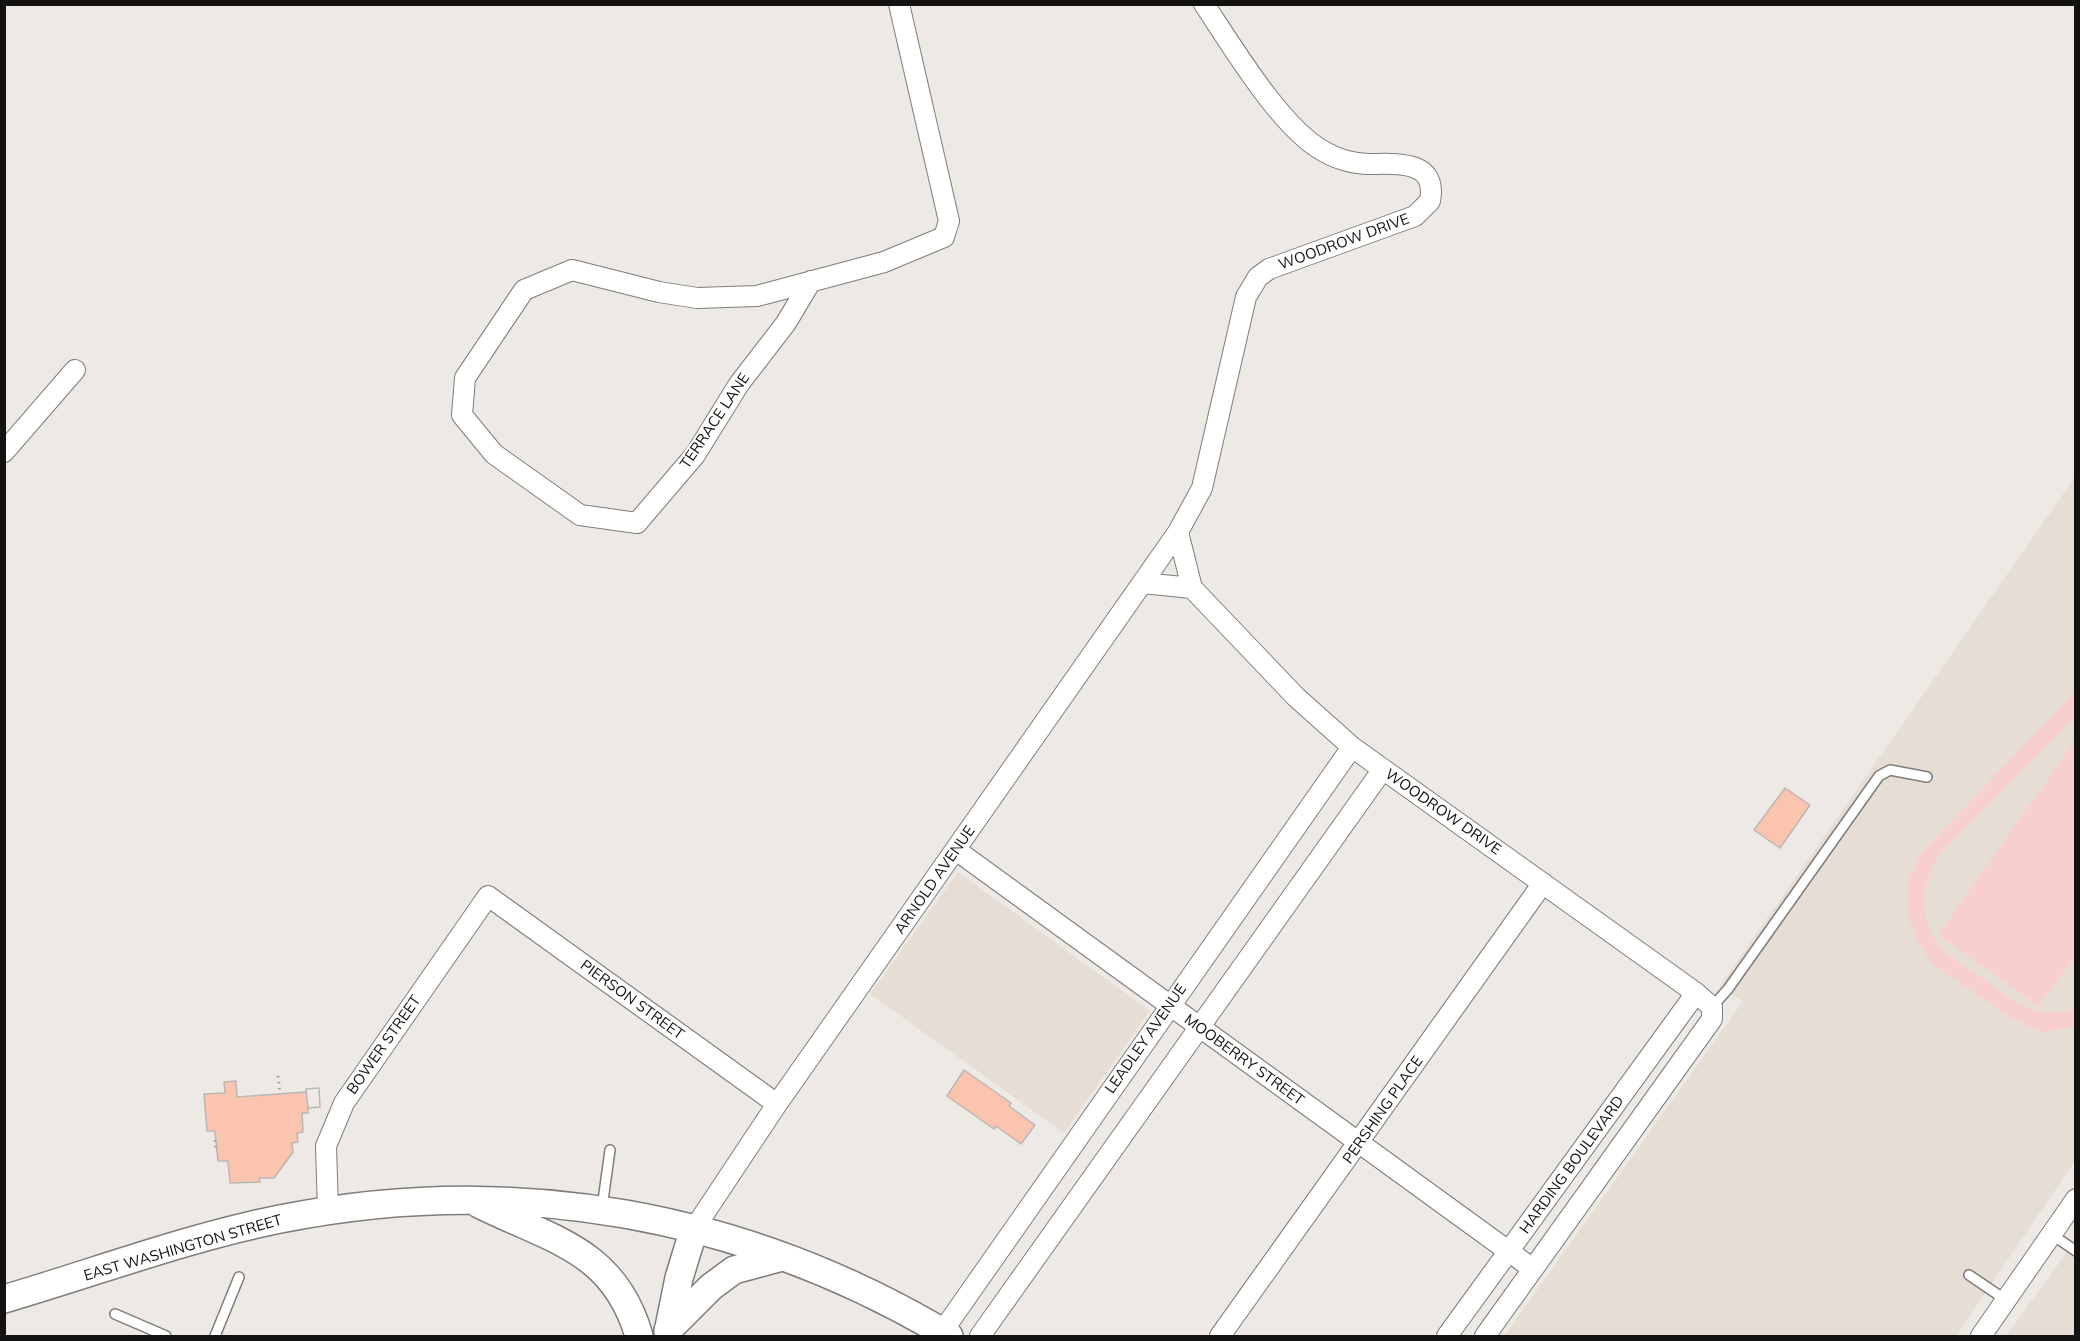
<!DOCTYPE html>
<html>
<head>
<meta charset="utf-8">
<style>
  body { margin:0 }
  #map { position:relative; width:2080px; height:1341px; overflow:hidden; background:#edeae6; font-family:Mulish,sans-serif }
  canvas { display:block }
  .frame { position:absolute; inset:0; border:6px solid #131211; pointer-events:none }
</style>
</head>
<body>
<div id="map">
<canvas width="2080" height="1341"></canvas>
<div class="frame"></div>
</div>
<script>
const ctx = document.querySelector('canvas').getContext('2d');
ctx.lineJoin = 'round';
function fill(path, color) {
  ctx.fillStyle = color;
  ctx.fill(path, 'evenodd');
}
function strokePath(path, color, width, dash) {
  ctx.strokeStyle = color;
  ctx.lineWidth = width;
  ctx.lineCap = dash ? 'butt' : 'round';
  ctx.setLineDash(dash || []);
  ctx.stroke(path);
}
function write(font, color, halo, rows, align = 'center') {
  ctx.font = font + ' Mulish,sans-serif';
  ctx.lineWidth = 4.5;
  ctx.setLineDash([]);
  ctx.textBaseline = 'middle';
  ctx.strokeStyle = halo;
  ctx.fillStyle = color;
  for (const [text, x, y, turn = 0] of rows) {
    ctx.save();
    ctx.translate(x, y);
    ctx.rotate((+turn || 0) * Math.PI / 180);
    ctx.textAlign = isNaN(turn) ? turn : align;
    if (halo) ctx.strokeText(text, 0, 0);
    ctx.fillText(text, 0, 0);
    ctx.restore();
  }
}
const built = new Path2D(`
  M2075 477V1161L1956 1336H1504L1743 1001 1719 987Z
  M958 872 1150 1011 1064 1133 870 994Z
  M2075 1241V1336H2006Z`);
const green = new Path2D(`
  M2075 692V717L1941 853C1920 880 1918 924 1943 950 1954 960 1969 969 1981 977 2013 1001 2034 1021 2075 1009V1027L2043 1032 2014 1020 1931 963 1915 937 1907 914 1908 879 1921 853Z
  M2075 740V956L2039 1006 1938 935Z`);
const building = new Path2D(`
  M1785 788 1810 805 1780 848 1754 830Z
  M964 1070 1011 1103 1009 1106 1035 1125 1021 1144 996 1126 994 1129 947 1096Z
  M236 1081 237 1097 306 1092V1089L319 1088 320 1107 308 1108V1113H302L303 1132 297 1133 298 1142 292 1143 293 1152 274 1178H259L260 1182 230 1183 228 1161H218L215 1131H207L204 1094 225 1093 224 1082Z
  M319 1088 320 1107 308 1108 306 1089Z`);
const path = new Path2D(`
  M278 1076 280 1094
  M215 1140 216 1151`);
const lane = new Path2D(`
  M1712 1007 1728 989 1879 776 1890 770 1927 777
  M602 1208 610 1150
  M2051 1234 2076 1251
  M1969 1275 2006 1300
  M115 1314 166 1336
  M215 1336 239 1277`);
const street = new Path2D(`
  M811 281 786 323 739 384 695 455 637 523 580 515 494 454 462 415 465 378 524 290 572 270 659 292 697 298 757 296 884 262 944 237 949 221 899 4
  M4 452 75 370
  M1178 532 1192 588 1296 697 1352 747 1696 993 1712 1007V1019L1485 1336
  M1143 583 1192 588
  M956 850 1533 1269
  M328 1211 326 1146 344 1103 488 896 777 1104
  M694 1229 777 1104 1178 532 1202 488 1246 297 1258 277 1269 269 1415 216 1430 201C1438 159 1395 164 1369 164 1354 164 1337 159 1325 152 1282 130 1232 46 1204 4
  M942 1332 1352 747
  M980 1336 1383 769
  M1220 1336 1543 883
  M1447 1336 1696 993
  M1981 1336 2076 1199`);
const secondary = new Path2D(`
  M479 1204C551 1240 614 1249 639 1336
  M4 1299C96 1272 186 1238 280 1219 514 1172 745 1214 949 1336
  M668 1330 711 1287 734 1270 782 1257
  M668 1332 679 1278 694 1229`);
const streetNames = [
  ["WOODROW DRIVE",1344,242,-20],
  ["TERRACE LANE",715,421,-56],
  ["WOODROW DRIVE",1443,812,35],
  ["ARNOLD AVENUE",935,880,-55],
  ["PIERSON STREET",632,1000,36],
  ["LEADLEY AVENUE",1146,1039,-55],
  ["BOWER STREET",384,1045,-55],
  ["MOOBERRY STREET",1244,1060,36],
  ["PERSHING PLACE",1383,1110,-55],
  ["HARDING BOULEVARD",1572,1165,-54],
  ["EAST WASHINGTON STREET",183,1248,-16]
];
fill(built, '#e6ded5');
fill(green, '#f8cfcf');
fill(building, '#fbc4af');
strokePath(building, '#bab6b4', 1.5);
strokePath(lane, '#7f7c79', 12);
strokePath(street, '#7f7c79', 22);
strokePath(secondary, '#7f7c79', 30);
strokePath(path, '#a2a09d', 3, [1.5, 4.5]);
strokePath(lane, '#fff', 9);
strokePath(street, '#fff', 20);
strokePath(secondary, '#fff', 27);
write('15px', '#131211', '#fff', streetNames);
</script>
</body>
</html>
